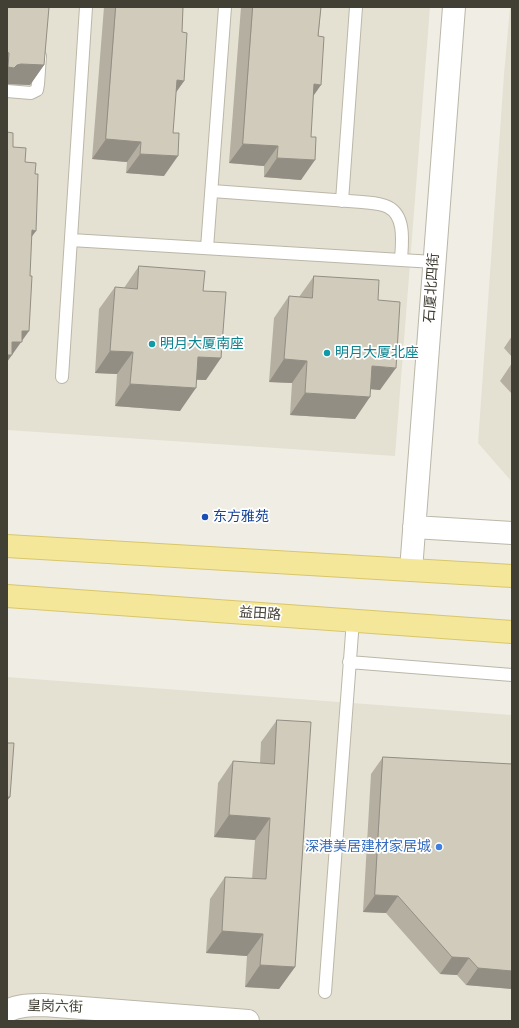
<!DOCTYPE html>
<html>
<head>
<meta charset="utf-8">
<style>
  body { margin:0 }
  #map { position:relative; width:519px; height:1028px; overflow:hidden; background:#f0eee4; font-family:Helvetica,sans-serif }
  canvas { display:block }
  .frame { position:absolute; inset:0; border:8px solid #423f35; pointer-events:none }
</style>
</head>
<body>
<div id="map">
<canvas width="519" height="1028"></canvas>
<div class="frame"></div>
</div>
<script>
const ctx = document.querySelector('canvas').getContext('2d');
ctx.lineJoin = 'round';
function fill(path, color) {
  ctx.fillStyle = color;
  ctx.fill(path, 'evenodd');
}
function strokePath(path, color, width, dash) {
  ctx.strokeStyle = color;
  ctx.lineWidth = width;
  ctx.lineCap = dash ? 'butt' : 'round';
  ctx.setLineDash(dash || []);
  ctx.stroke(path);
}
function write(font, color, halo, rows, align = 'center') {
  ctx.font = font + ' Helvetica,"Noto Sans SC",sans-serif';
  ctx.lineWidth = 3.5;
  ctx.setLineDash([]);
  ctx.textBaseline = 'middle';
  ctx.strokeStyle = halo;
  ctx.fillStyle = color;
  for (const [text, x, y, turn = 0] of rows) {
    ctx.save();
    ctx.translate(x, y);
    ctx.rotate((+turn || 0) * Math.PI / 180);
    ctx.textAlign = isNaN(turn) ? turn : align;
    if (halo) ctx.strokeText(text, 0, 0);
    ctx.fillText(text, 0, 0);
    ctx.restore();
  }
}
const residential = new Path2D(`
  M7 7H430L395 456 7 430Z
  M510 7H512V482L478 443 504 74Z
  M7 677 512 715V1021H7Z`);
const service = new Path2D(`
  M7 91 31 93 37 90 38 84 40 56
  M212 191 362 202C371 203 380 203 388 207 406 216 402 243 401 260
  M342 201 356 7
  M71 240 434 262
  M207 248 225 7
  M62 377 86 7
  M349 662 512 675
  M325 992 353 620`);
const minor = new Path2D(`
  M414 527 512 533
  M411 570 454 7
  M7 1011C19 1005 31 1005 44 1005L248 1021`);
const primary = new Path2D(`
  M7 546 512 576
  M7 596 512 632`);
const wall = new Path2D(`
  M7 7 44 65 30 85 7 84Z
  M104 7H183L182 32 184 81 176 92 164 176 126 173 127 162 92 159Z
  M241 7H321L313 96 301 180 264 177V166L229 163Z
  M139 266 203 291 206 380H196L180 411 115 406 117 374 95 373 99 309 115 287 124 288Z
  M314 276 378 300 380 390 371 389 355 419 290 415 292 383 269 382 274 318 289 296 299 297Z
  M512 336V357L504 348Z
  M512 363V394L500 381Z
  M277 720 295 967 279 989 245 987 247 956 206 953 210 899 225 877 252 879 255 840 214 837 218 783 233 761 260 763 261 742Z
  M383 757 512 764V989L466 985 457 975 440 974 386 913 363 912 371 774Z`);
const shadedWall = new Path2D(`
  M21 64 44 65 30 85 7 84V69L8 67Z
  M177 80 184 81 170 101Z
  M314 84 321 85 307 105Z
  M106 139 141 142 127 162 92 159Z
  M243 144 278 146 264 166 229 163Z
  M140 154 178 156 164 176 126 173Z
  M277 158 315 160 301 180 264 177Z
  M32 230 36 231 22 250Z
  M22 331H29L7 362V349L12 342Z
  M110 351 133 352 117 374 95 373Z
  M198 357 221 358 206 380 182 379Z
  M284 359 307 361 292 383 269 382Z
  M372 366 396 368 380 390 357 388Z
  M130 384 196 388 180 411 115 406Z
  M305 393 370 397 355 419 290 415Z
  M7 797H10L7 801Z
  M229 815 270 818 255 840 214 837Z
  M375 895 398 896 386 913 363 912Z
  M222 931 263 934 247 956 206 953Z
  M452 957 469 958 457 975 440 974Z
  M260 965 295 967 279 989 245 987Z
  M478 968 512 971V989L466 985Z`);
const building = new Path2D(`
  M7 7H49L44 65 21 64 17 65 14 68 8 67 9 53 7 52Z
  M116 7H183L182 32 187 33 184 81 177 80 173 133H179L178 156 140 154 141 142 106 139Z
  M253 7H321L318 36 324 37 321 85 314 84 311 137H316L315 160 277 158 278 146 243 144Z
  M7 132 13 133V147L26 148 25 162 36 163 35 174H38L36 231 32 230 30 276H32L29 331H22V342H12V355H7Z
  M139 266 205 271 203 291 226 292 221 358 198 357 196 388 130 384 133 352 110 351 115 287 137 289Z
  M314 276 379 280 378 300 400 302 396 368 372 366 370 397 305 393 307 361 284 359 289 296 312 298Z
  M277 720 311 722 295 967 260 965 263 934 222 931 225 877 266 879 270 818 229 815 233 761 274 764Z
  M7 743H14L10 797H7Z
  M383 757 512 764V971L478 968 469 958 452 957 398 896 375 895Z`);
const markers = [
  [152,344,4,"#0f9aa8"],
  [327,353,4,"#0f9aa8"],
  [205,517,4,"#1a4fb4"],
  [439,847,4,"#3f7fe0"]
];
const streetNames = [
  ["石厦北四街",432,288,-86],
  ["益田路",260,614,4],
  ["皇岗六街",55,1007,2]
];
const cultureNames = [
  ["明月大厦南座",160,344],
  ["明月大厦北座",335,353]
];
const transitNames = [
  ["东方雅苑",213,517]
];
const shopNames = [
  ["深港美居建材家居城",431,847]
];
fill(residential, '#e4e1d3');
strokePath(service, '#bbb7a8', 14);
strokePath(minor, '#bbb7a8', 24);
strokePath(primary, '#d8c66b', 24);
strokePath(service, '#fff', 12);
strokePath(minor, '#fff', 22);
strokePath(primary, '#f5e799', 22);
fill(wall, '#b4afa1');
fill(shadedWall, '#928e83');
fill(building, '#d1cbbb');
strokePath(building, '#928e83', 1);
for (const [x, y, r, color] of markers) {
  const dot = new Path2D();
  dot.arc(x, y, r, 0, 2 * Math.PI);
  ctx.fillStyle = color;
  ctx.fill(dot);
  strokePath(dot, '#fff', 1.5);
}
write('14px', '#423f35', '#fff', streetNames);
write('14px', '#0d838f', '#fff', cultureNames, 'left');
write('14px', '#164399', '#fff', transitNames, 'left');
write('14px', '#366cbe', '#fff', shopNames, 'right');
</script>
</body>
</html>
